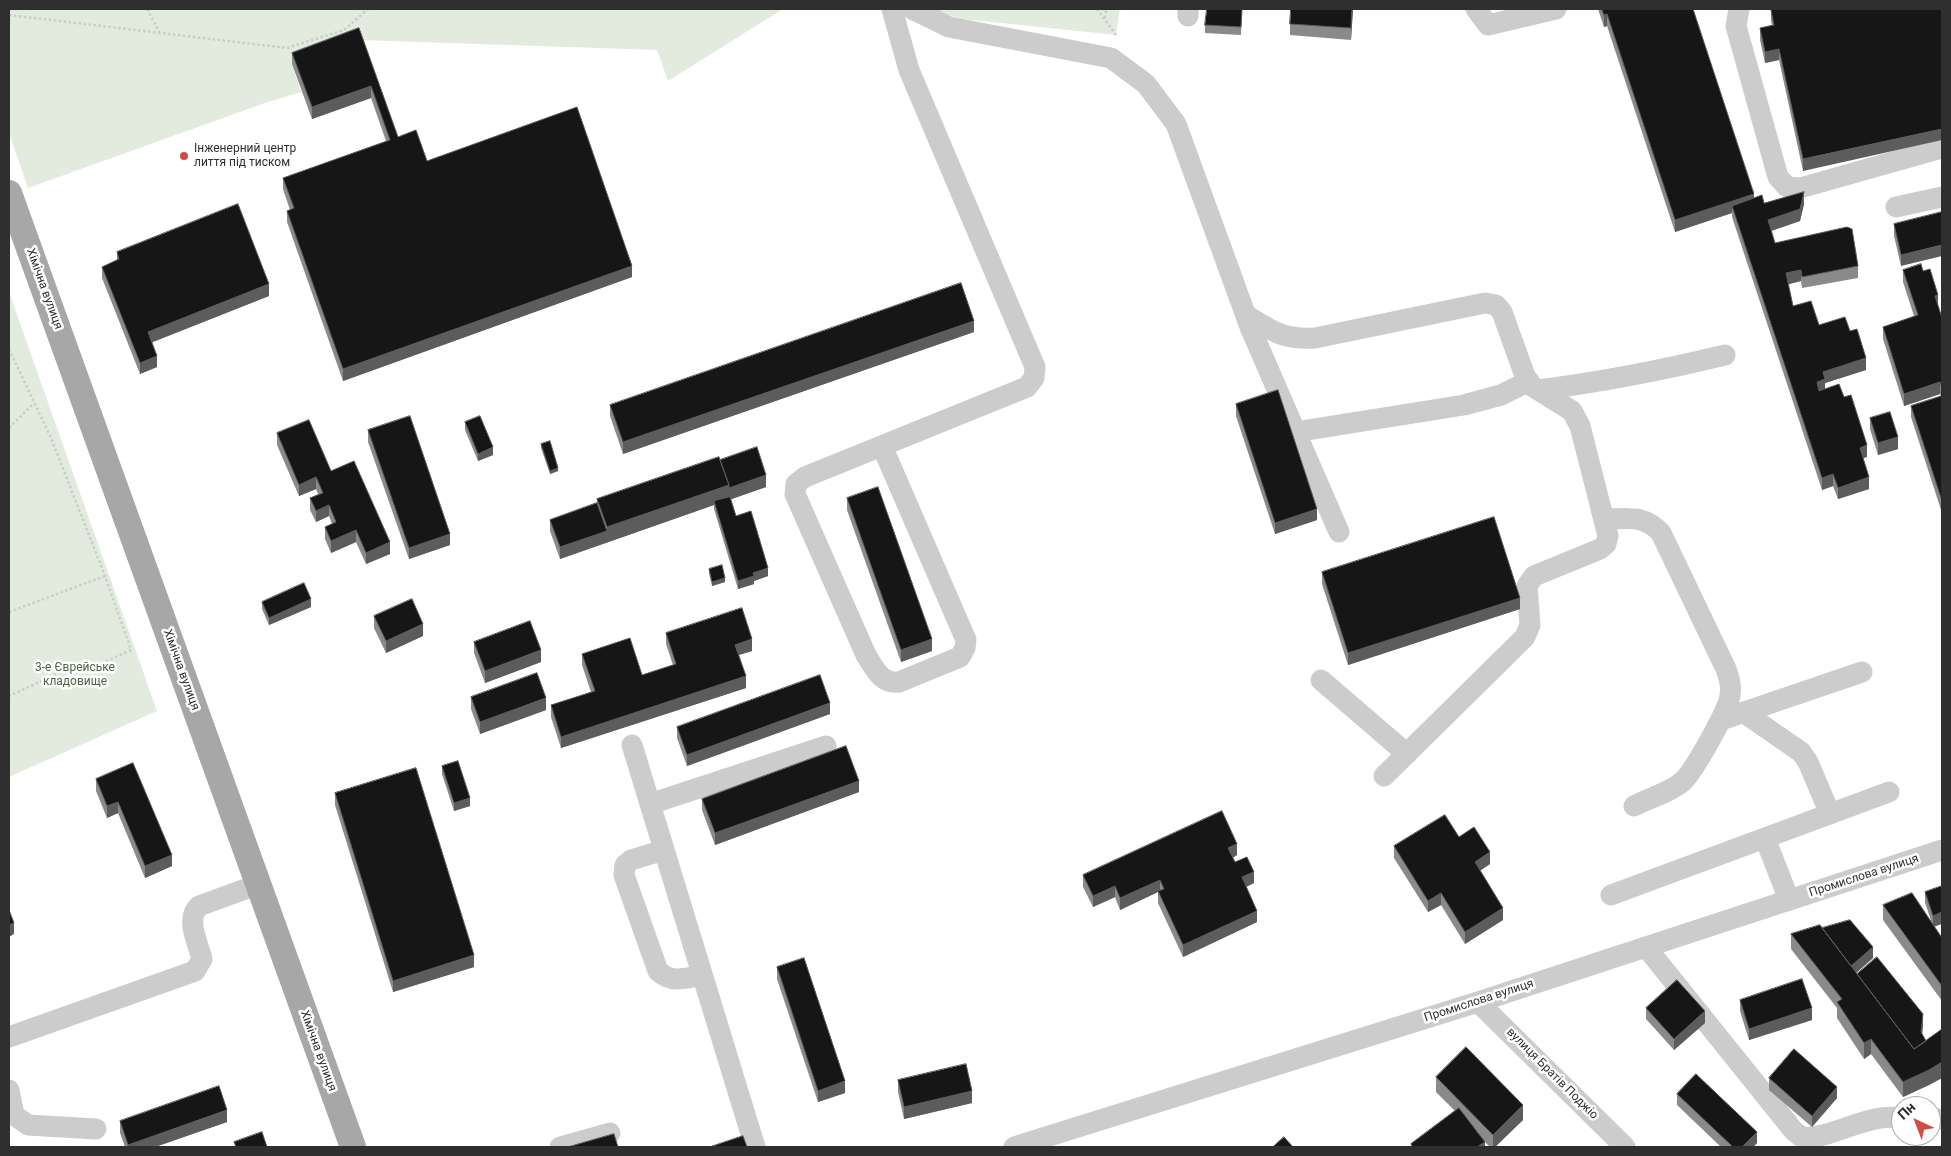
<!DOCTYPE html>
<html>
<head>
<meta charset="utf-8">
<style>
  body { margin:0 }
  #map { position:relative; width:1951px; height:1156px; overflow:hidden; background:#fff; font-family:Roboto,sans-serif }
  canvas { display:block }
  .frame { position:absolute; inset:0; border:10px solid #2f2f2f; pointer-events:none }
  .north { position:absolute; left:1891px; top:1096px; width:50px; height:50px; box-sizing:border-box; background:#fff; border:1px solid #acacac; border-radius:50%; rotate:317deg; font-size:14px; font-weight:700; line-height:20px; text-align:center; color:#2f2f2f }
  .north::after { content:''; display:block; margin:auto; width:18px; height:22px; background:#d34c44; clip-path:polygon(50% 0,100% 100%,50% 72%,0 100%) }
</style>
</head>
<body>
<div id="map">
<canvas width="1951" height="1156"></canvas>
<div class="frame"></div>
<div class="north">Пн</div>
</div>
<script>
const ctx = document.querySelector('canvas').getContext('2d');
ctx.lineJoin = 'round';
function fill(path, color) {
  ctx.fillStyle = color;
  ctx.fill(path, 'evenodd');
}
function strokePath(path, color, width, dash) {
  ctx.strokeStyle = color;
  ctx.lineWidth = width;
  ctx.lineCap = dash ? 'butt' : 'round';
  ctx.setLineDash(dash || []);
  ctx.stroke(path);
}
function write(font, color, halo, rows, align = 'center') {
  ctx.font = font + ' Roboto,sans-serif';
  ctx.lineWidth = 5;
  ctx.setLineDash([]);
  ctx.textBaseline = 'middle';
  ctx.strokeStyle = halo;
  ctx.fillStyle = color;
  for (const [text, x, y, turn = 0] of rows) {
    ctx.save();
    ctx.translate(x, y);
    ctx.rotate((+turn || 0) * Math.PI / 180);
    ctx.textAlign = isNaN(turn) ? turn : align;
    if (halo) ctx.strokeText(text, 0, 0);
    ctx.fillText(text, 0, 0);
    ctx.restore();
  }
}
const green = new Path2D(`
  M9 9H783L668 81 657 50 359 40 292 64 301 92 265 103 28 188 9 133Z
  M931 9H1120L1116 35 962 19 934 11Z
  M9 292 157 711 9 777Z`);
const path = new Path2D(`
  M147 9 160 33
  M1097 9 1116 35
  M9 15 287 48 344 30 368 9
  M1105 18 1106 9
  M9 349 51 438 105 576 131 650 96 666 72 667 9 696
  M9 428 34 403
  M9 612 105 576`);
const minor = new Path2D(`
  M912 9 949 27 1111 58 1146 84 1176 124 1250 327 1339 532
  M1476 9 1488 25 1556 9
  M1739 9 1736 26 1778 177 1787 187 1800 188 1942 148
  M1188 16V9
  M1896 207 1942 197
  M1246 315C1272 331 1283 340 1315 338L1485 303 1496 305 1502 312 1525 376 1532 386 1572 411 1580 426 1608 536 1606 544 1600 549 1534 576 1527 586 1530 625 1525 637 1384 776
  M1538 390C1602 382 1663 370 1725 355
  M1295 432 1464 405 1501 395 1529 381
  M882 446 966 640 965 648 960 657 899 682C881 684 875 669 866 655L795 494 796 484 805 477 1027 387 1034 378 1035 367 909 70 892 9
  M1604 519C1627 519 1644 514 1661 533L1726 669C1729 677 1732 686 1730 695 1729 709 1693 773 1682 782 1669 793 1649 798 1634 806
  M1321 680 1407 754
  M1743 712 1801 752 1808 762 1830 814
  M1721 720 1862 672
  M632 745 755 1147
  M650 804 826 746
  M1765 838 1789 900
  M664 850 631 860 625 865 624 875 658 971C672 984 686 978 702 975
  M1611 895 1889 792
  M1646 947 1793 1130 1803 1138C1837 1137 1866 1113 1901 1118
  M1478 1002 1625 1147
  M9 1037 195 971 202 959C198 943 185 919 199 906L259 884
  M9 1090 14 1115 28 1125 96 1129
  M1931 1119H1942
  M560 1147 610 1133
  M1014 1147 1478 1002 1942 850`);
const major = new Path2D(`
  M9 193 353 1147`);
const wall = new Path2D(`
  M1242 9 1241 35 1205 33V25Z
  M1353 9 1351 40 1290 35V24Z
  M1598 9H1693L1754 198 1764 203 1804 204 1800 221 1771 231 1775 243 1858 266V278L1802 288 1801 281 1788 284 1793 306 1819 325 1850 331 1866 370 1825 383V389L1844 397 1867 457 1863 458 1869 489 1838 499 1833 486 1822 490 1732 217V213L1675 232 1607 26 1604 27Z
  M1942 9 1803 171 1779 60 1765 63 1760 40V28L1772 25 1771 21V10Z
  M359 28 398 137 427 161 632 277 343 381 287 222V211L290 210 283 189V178L386 141 371 98 312 119 292 64V53Z
  M1942 212 1901 266 1894 236V224Z
  M117 252 269 296 152 342 157 367 140 374 102 278V267L117 261Z
  M1903 270 1923 271 1938 306 1942 318V513L1911 417V406L1941 396 1940 394 1904 406 1883 339V327L1914 316 1903 282Z
  M974 332 623 454 610 416V405Z
  M1236 404 1317 520 1275 534 1236 416Z
  M1870 418 1898 449 1878 455 1870 429Z
  M465 422 493 455 478 461 465 430Z
  M368 430 450 545 409 559 368 442Z
  M277 433 331 471 390 554 366 564 356 542 331 553 325 539V527L332 524 329 516 316 522 310 510V498L318 494 316 489 299 496 277 445Z
  M541 444 558 471 550 474 541 448Z
  M720 460 766 487 731 499 736 516 768 576 754 581V584L738 589 714 509V505L560 559 550 531V520L597 503V499Z
  M847 498 932 651 901 662 847 510Z
  M709 569 725 582 712 586 709 573Z
  M1322 572 1520 609 1348 665 1322 584Z
  M262 602 311 607 269 625 262 609Z
  M374 616 423 636 386 653 374 628Z
  M666 633 752 651 739 655 746 688 561 748 551 717V705L591 692 582 665V654L642 675 673 665 666 644Z
  M474 642 541 662 485 683 474 653Z
  M471 697 546 710 480 734 471 709Z
  M830 714 687 766 677 738V727Z
  M133 763 172 866 145 878 118 813 107 818 96 791V779Z
  M442 766 470 806 454 811 442 774Z
  M859 792 715 845 702 810V799Z
  M335 793 474 967 393 992 335 805Z
  M1459 837 1490 864 1480 871 1503 920 1465 944 1441 905 1428 912 1394 858V846Z
  M1237 855 1233 858 1235 862 1254 883 1246 887 1257 922 1183 957 1158 903V892L1120 910 1115 897 1093 907 1083 887V875Z
  M1942 886 1935 927 1942 938V1001L1883 920V905L1931 920 1925 903V892Z
  M1822 928 1873 958 1856 973 1923 1026 1922 1034 1926 1041 1942 1029V1078L1929 1085 1903 1097 1871 1054 1864 1059 1837 1018V1008L1791 949V934Z
  M777 967 845 1093 818 1102 777 979Z
  M1740 1000 1812 1020 1749 1040 1740 1011Z
  M1646 1008 1705 1023 1674 1050 1646 1019Z
  M1436 1077 1523 1120 1495 1147H1490L1485 1142V1147H1411V1144L1455 1111 1436 1092Z
  M1769 1078 1837 1098 1812 1127 1769 1090Z
  M898 1080 972 1103 904 1119 898 1092Z
  M1677 1094 1757 1143 1753 1147H1721L1677 1105Z
  M120 1121 227 1122 155 1147H125L120 1133Z`);
const shadedWall = new Path2D(`
  M1352 9H1353L1351 40V28Z
  M1607 14V26L1604 27V15Z
  M1779 49V60L1765 63V52Z
  M371 86V98L312 119V107Z
  M1942 129V140L1803 171V159Z
  M1804 192V204L1800 221 1768 232V220Z
  M1754 194V205L1732 206V213L1675 232V220Z
  M1942 245V256L1901 266V255Z
  M632 266V277L343 381V369Z
  M1801 270V281L1786 285V273Z
  M269 284V296L148 344V332Z
  M1938 295V306L1935 296Z
  M974 321V332L623 454V442Z
  M157 356V367L140 374V363Z
  M1866 358V370L1825 383V391L1817 394V382L1823 372Z
  M1940 382V394L1904 406V394Z
  M1898 437V449L1878 455V443Z
  M1867 445V457L1860 459V448Z
  M493 447V455L478 461V454Z
  M558 468V471L550 474V471Z
  M1833 474V486L1822 490V478Z
  M766 475V487L715 505 714 501V505L560 559V547L607 531V527L729 485Z
  M316 477V489L299 496V485Z
  M1869 477V489L1838 499V488Z
  M329 505V516L316 522V511Z
  M1317 509V520L1275 534V523Z
  M356 530V542L331 553V541Z
  M450 534V545L409 559V548Z
  M390 542V554L366 564V553Z
  M768 568V576L754 581V584L738 589V581L753 573Z
  M725 578V582L712 586V582Z
  M1520 598V609L1348 665V653Z
  M311 599V607L269 625V618Z
  M423 624V636L386 653V641Z
  M752 639V651L735 656V645Z
  M932 639V651L901 662V650Z
  M541 650V662L485 683V671Z
  M746 676V688L561 748V737Z
  M546 698V710L480 734V722Z
  M830 703V714L687 766V755Z
  M859 781V792L715 845V833Z
  M470 798V806L454 811V803Z
  M118 802V813L107 818V806Z
  M1237 844V855L1228 860V848Z
  M1490 852V864L1475 874V862Z
  M172 855V866L145 878V866Z
  M1254 872V883L1242 889V877Z
  M1160 880V891L1120 910V898Z
  M1115 886V897L1093 907V896Z
  M1441 893V905L1428 912V901Z
  M1503 908V920L1465 944V932Z
  M1257 911V922L1183 957V945Z
  M1942 912V924L1933 927V916Z
  M14 923V934L9 937V925Z
  M1873 947V958L1849 979V967Z
  M474 955V967L393 992V981Z
  M1812 1008V1020L1749 1040V1029Z
  M1705 1011V1023L1674 1050V1039Z
  M1923 1014V1026L1921 1044V1032Z
  M1871 1039V1054L1864 1059V1043Z
  M1942 1062V1078L1929 1085 1903 1097V1082Z
  M845 1081V1093L818 1102V1091Z
  M1837 1087V1098L1812 1127V1116Z
  M972 1091V1103L904 1119V1107Z
  M1523 1105V1120L1495 1147H1493V1135Z
  M227 1110V1122L155 1147H128V1145Z
  M1757 1132V1143L1753 1147H1742Z
  M1485 1142V1147H1477Z`);
const building = new Path2D(`
  M1207 9H1242L1241 27 1205 25Z
  M1291 9H1352L1351 28 1290 24Z
  M1602 9H1693L1754 194 1675 220 1607 14 1604 15Z
  M1775 9H1942V129L1803 159 1779 49 1765 52 1760 28 1774 25 1771 10Z
  M359 28 398 137 416 130 427 161 577 107 632 266 343 369 287 211 294 208 283 178 390 140 371 86 312 107 292 53Z
  M1804 192 1800 209 1768 220 1775 243 1847 227 1852 229 1858 266 1802 277 1801 270 1786 273 1793 306 1811 301 1819 325 1845 317 1850 331 1857 329 1866 358 1823 372 1825 379 1817 382 1819 391 1839 384 1844 397 1851 395 1867 445 1860 448 1869 477 1838 488 1833 474 1822 478 1732 206 1762 195 1764 203Z
  M238 204 269 284 148 332 157 356 140 363 102 267 119 259 117 252Z
  M1942 212V245L1901 255 1894 224Z
  M1921 264 1923 271 1930 269 1938 295 1935 296 1942 318V388L1940 382 1904 394 1883 327 1918 315 1903 270Z
  M961 283 974 321 623 442 610 405Z
  M1278 390 1317 509 1275 523 1236 404Z
  M1942 396V501L1911 406Z
  M1890 412 1898 437 1878 443 1870 418Z
  M410 416 450 534 409 548 368 430Z
  M480 416 493 447 478 454 465 422Z
  M309 420 331 471 354 461 390 542 366 553 356 530 331 541 325 527 336 522 329 505 316 511 310 498 323 493 316 477 299 485 277 433Z
  M550 441 558 468 550 471 541 444Z
  M757 447 766 475 729 488V485L720 460Z
  M719 457 729 485 607 527 597 499Z
  M878 487 932 639 901 650 847 498Z
  M730 497 736 516 751 511 768 568 753 573 754 576 738 581 714 501Z
  M597 503 607 531 560 547 550 520Z
  M1494 517 1520 598 1348 653 1322 572Z
  M722 565 725 578 712 582 709 569Z
  M304 583 311 599 269 618 262 602Z
  M412 599 423 624 386 641 374 616Z
  M742 608 752 639 735 645 746 676 561 737 551 705 595 691 582 654 630 638 642 675 676 664 666 633Z
  M530 621 541 650 485 671 474 642Z
  M537 673 546 698 480 722 471 697Z
  M820 675 830 703 687 755 677 727Z
  M846 746 859 781 715 833 702 799Z
  M458 761 470 798 454 803 442 766Z
  M133 763 172 855 145 866 118 802 107 806 96 779Z
  M416 768 474 955 393 981 335 793Z
  M1222 811 1237 844 1228 848 1235 862 1247 857 1254 872 1242 877 1257 911 1183 945 1158 891 1164 889 1160 880 1120 898 1115 886 1093 896 1083 875Z
  M1445 815 1459 837 1474 827 1490 852 1475 862 1503 908 1465 932 1441 893 1428 901 1394 846Z
  M1942 886V912L1933 916 1925 892Z
  M1912 893 1942 938V986L1883 905Z
  M9 910 14 923 9 925Z
  M1850 920 1873 947 1851 966 1822 928Z
  M1820 925 1914 1049 1942 1029V1062L1929 1070 1903 1082 1871 1039 1864 1043 1837 1002 1842 999 1791 934Z
  M1877 957 1923 1014 1921 1032 1926 1041 1914 1049 1857 974Z
  M804 958 845 1081 818 1091 777 967Z
  M1802 979 1812 1008 1749 1029 1740 1000Z
  M1677 980 1705 1011 1674 1039 1646 1008Z
  M1466 1047 1523 1105 1493 1135 1436 1077Z
  M1794 1049 1837 1087 1812 1116 1769 1078Z
  M966 1064 972 1091 904 1107 898 1080Z
  M1696 1074 1757 1132 1742 1147H1733L1677 1094Z
  M219 1086 227 1110 128 1145 120 1121Z
  M1459 1108 1485 1142 1477 1147H1413L1411 1144Z
  M262 1132 267 1147H236L234 1142Z
  M614 1134 618 1147H568Z
  M743 1136 747 1147H710Z
  M1284 1137 1293 1147H1273Z`);
const markers = [
  [184,156,5,"#d34c44"]
];
const poiNames = [
  ["Інженерний центр",194,149],
  ["лиття під тиском",194,163]
];
const streetNames = [
  ["Хімічна вулиця",44,289,70],
  ["Хімічна вулиця",181,670,70],
  ["Промислова вулиця",1864,876,-18],
  ["Промислова вулиця",1479,1001,-18],
  ["Хімічна вулиця",318,1051,70],
  ["вулиця Братів Поджіо",1552,1074,45]
];
const parkNames = [
  ["3-е Єврейське",75,668],
  ["кладовище",75,682]
];
fill(green, '#e3ebdf');
strokePath(path, '#ccc', 2.5, [2.5, 2.5]);
strokePath(minor, '#ccc', 21);
strokePath(major, '#a7a7a7', 26);
fill(wall, '#8a8a8a');
fill(shadedWall, '#5c5c5c');
fill(building, '#161616');
strokePath(building, '#5c5c5c', 1);
for (const [x, y, r, color] of markers) {
  const dot = new Path2D();
  dot.arc(x, y, r, 0, 2 * Math.PI);
  ctx.fillStyle = color;
  ctx.fill(dot);
  strokePath(dot, '#fff', 2);
}
write('12px', '#2f2f2f', '#fff', poiNames, 'left');
write('12px', '#2f2f2f', '#fff', streetNames);
write('12px', '#4d6641', '#fff', parkNames);
</script>
</body>
</html>
